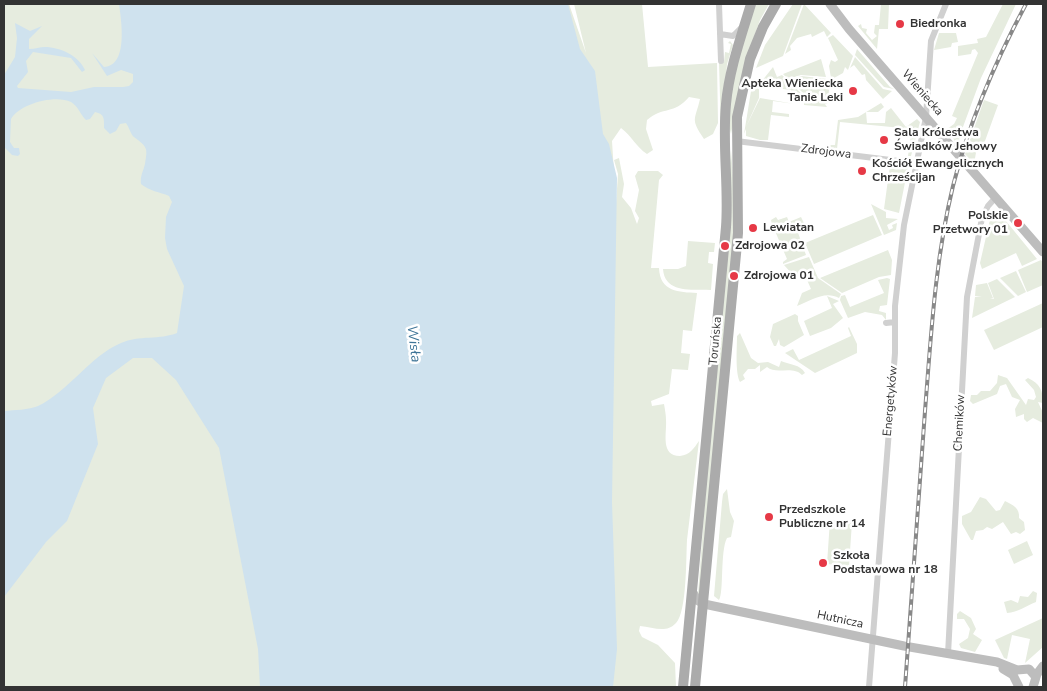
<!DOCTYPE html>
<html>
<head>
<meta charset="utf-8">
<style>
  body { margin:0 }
  #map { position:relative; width:1047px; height:691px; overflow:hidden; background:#fff; font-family:"Nunito Sans",sans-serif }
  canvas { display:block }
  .frame { position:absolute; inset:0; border:5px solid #333; pointer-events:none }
</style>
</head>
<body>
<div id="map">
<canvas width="1047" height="691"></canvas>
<div class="frame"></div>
</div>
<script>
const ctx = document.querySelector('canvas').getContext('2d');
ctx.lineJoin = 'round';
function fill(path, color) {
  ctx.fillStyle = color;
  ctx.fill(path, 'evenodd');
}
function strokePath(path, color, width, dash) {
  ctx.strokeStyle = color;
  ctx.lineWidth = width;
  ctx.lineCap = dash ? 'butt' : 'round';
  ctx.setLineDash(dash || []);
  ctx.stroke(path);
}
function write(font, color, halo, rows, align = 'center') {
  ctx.font = font + ' "Nunito Sans",sans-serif';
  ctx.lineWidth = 5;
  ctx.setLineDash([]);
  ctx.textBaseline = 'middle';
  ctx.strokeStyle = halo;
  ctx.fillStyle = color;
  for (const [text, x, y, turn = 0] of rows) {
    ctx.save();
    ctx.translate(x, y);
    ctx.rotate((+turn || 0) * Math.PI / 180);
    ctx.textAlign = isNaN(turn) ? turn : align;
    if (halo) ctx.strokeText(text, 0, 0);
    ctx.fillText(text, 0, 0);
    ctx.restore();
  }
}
const green = new Path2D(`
  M4 4H569L586 53 574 4H642L648 67 717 63 718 123 713 134 704 139C690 118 695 121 700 99L689 97C674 115 663 106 647 120L646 129 653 150 647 154C636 147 632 136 621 128L612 141 616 204 618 174 614 160 619 158 624 184 622 197 631 208 637 224 639 218 635 211 639 190 635 176 638 171H658L663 175 659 180 651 268H659C660 292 679 292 697 293L692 331 683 330 681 353 690 354 688 370 672 369 669 394 651 401 652 406 664 404C665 410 666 415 666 420 667 433 660 456 680 456 690 455 694 448 699 441 695 474 691 507 687 540 686 557 687 612 676 623 666 634 653 627 640 626L639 631 642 637 658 645 675 663 676 687H4Z
  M755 4H769L760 20 744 65 731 134C721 98 745 39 755 4Z
  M793 4H802L783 56 756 68 765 45Z
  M804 4 831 33 827 37 824 31 812 37 811 34 797 38 790 46 791 50 785 54Z
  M881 4H889L888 29H879L877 49 858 26 861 24 862 28 867 29 866 33 872 40 877 36 874 33 875 25H879Z
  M1003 4H1016L981 78 960 135 958 146 947 129 954 124 957 118 952 116 978 53 975 49 972 50 971 54 958 56V46L978 43 977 39 986 37Z
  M939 33H956L958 42 952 43 951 47 934 50Z
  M833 35 853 56 848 70 845 67 843 73 834 78H831L829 66 831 60 835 62 838 60 828 38Z
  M730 41 733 45 727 64 721 135 719 62H724L725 52 729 53 731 44 728 43Z
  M857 49 890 87 894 89 884 87 855 55Z
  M855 57 883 89 892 91 883 99 866 80 865 74 862 75 854 65 850 68Z
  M821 59 826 77 801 75 788 79 783 74Z
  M773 67 777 77 782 75C790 83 801 92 808 101H812L789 80 801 76 827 79 829 90 828 103 825 104 827 107 804 105V96L793 94 791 97V90L759 86V98L746 127 760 98 795 104 773 101 772 112 789 114V117L771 115 768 140H760L746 136V129L744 134 752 85 758 86Z
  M984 100 998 105 981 152 977 147 974 164 965 154Z
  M881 103 884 107 878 112H866L867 123H885L886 112 891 108 906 127 917 119 920 122 911 156H908L912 129 840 122 837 149 829 147 830 145H835L838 120 858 117Z
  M731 150 736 217 700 597 698 594Z
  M890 165 908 167 899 213 884 209Z
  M871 204 886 212V218L898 219 887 225 889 230 893 228 892 225 897 223 896 230 884 235Z
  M997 210 1037 259 1022 266 1016 253 982 269 980 263 991 215Z
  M873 215 882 235 814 264 805 243Z
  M776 217 778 220 787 217 789 222 801 217 804 223 796 227 806 255 783 264V262L787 259 775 231 779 228 777 223 772 224 771 220Z
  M688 241 715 243 714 252H709L708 263 713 264 711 290C692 289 665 294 663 269H678L686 266Z
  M888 250 892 260 891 275 879 277 842 293 820 278Z
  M809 257 818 278 841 294 839 298C825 290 810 301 797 306L802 293 811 289 804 273 793 275 784 265Z
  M1041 260 1043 263V285L1027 292 1018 270Z
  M1016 271 1026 292 1018 296 1000 278Z
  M887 278 890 279 887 305 880 306 879 311 886 313V320L882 315 865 312 848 318 840 300 841 296 845 295 850 307 884 293 878 280Z
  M997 279 1015 297 972 318 975 297H982L975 296 976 285 987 283 993 298H990L994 299 988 283Z
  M827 296 839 301 833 304 843 318 831 328 810 336 804 321 832 308Z
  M1043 303V327L994 350 984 330Z
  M795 314 798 316V321L804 335 784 347 780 345 779 339 776 346H774L770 337 773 324Z
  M849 327 857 344V353L815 373 785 353 793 349 799 360 851 336 848 328Z
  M740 333 751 358 758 363 768 362 779 367 781 361C790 365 800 364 805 373L802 375C793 365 776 375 767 367L760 372V365L755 369H748L743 375 745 379 740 382C735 373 737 348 737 336Z
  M998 375 1007 378 1026 405 1028 399 1034 400 1036 397 1034 390 1025 380 1028 378C1040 384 1043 390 1043 403L1038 402 1043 413V423L1033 418 1027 422 1024 419V414L1016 417 1015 409 1020 400 1012 397 1006 384 1000 386 997 394 973 404 970 401 971 395H977L981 391H990L997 383Z
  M727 489 730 512 734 521 731 537 727 538C720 551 724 593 719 600L714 596 722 502 723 494Z
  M980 497 986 499 996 511 1000 510 1005 501C1013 505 1020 508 1019 518L1024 522 1025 530 1020 534 1016 532 1011 534 1003 522 992 529 987 527 983 530 976 531 973 540H971L962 524V516L971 512Z
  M830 520 852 522 849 566 827 564Z
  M1027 541 1033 555 1014 564 1008 550Z
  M1033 591 1037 593 1036 602C1026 606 1018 612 1007 613L1004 602 1011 600 1018 603 1020 596 1028 597Z
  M960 611 971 618 976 629 973 634 982 640 975 652 961 648 959 644 968 638 970 629 964 619H957V614Z
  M1043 618V647L1025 663 1030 639 1012 635 1007 659 1004 658 995 640Z`);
const water = new Path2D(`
  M119 4H568L580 49 595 71 603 134 609 144 617 178 612 502 617 649 613 687H260L258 649 219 448 176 380 152 358H133L106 378 93 408 98 444 67 521 46 542 4 597V411C14 410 29 410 38 406 68 392 90 356 121 343 139 335 160 340 177 333L184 286 167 249 165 238 166 217 172 202 169 196C160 192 149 191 141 184 140 176 143 172 145 164 148 147 147 147 134 137 131 135 129 127 126 123L120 124 116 131 110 134 104 128C104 119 105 114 95 112L90 119 86 120C80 114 78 106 71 102 55 94 19 104 11 119L10 142 14 148H19L20 154 18 156 12 155 4 147V75L15 57 17 38 15 23 30 31 42 26 29 39V49C35 49 40 47 45 47 60 47 79 56 85 70L82 72 71 58 33 52 26 61 28 72 17 86 18 88 71 92 94 87H123L129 86 133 82V74L121 70 107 76 92 53 104 67C129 66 121 19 119 4Z`);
const street = new Path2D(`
  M719 4 721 61
  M720 34 733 36 740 29
  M736 141 915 163
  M886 323 895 322
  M948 654 967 297 982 218 988 206 996 197
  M869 687 895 353V306L904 225 926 117 931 41 946 4`);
const secondary = new Path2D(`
  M830 4 849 29 1043 252
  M692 591 697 600 704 604 904 646 997 662 1017 670 1029 669 1036 677
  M1003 669 1013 675 1019 687
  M1033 687 1037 674 1043 666`);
const primary = new Path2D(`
  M683 687 726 227C729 186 722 145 726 104 729 70 741 37 751 4
  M695 687 738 233 737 117 750 59 763 27 776 4`);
const rail = new Path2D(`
  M905 687C912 595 918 503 925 411 931 336 935 260 953 186 969 122 995 62 1026 4`);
const markers = [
  [900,24,5,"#e63946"],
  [853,91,5,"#e63946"],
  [884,140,5,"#e63946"],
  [862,171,5,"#e63946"],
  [1018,223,5,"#e63946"],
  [753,228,5,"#e63946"],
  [725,246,5,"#e63946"],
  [734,276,5,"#e63946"],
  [769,517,5,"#e63946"],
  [823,563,5,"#e63946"]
];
const poiNames = [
  ["Biedronka",910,24],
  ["Apteka Wieniecka",843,84,"right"],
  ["Tanie Leki",843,98,"right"],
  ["Sala Królestwa",894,133],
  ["Świadków Jehowy",894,147],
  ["Kościół Ewangelicznych",872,164],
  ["Chrześcijan",872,178],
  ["Polskie",1008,216,"right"],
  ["Przetwory 01",1008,230,"right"],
  ["Lewiatan",763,228],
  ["Zdrojowa 02",735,246],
  ["Zdrojowa 01",744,276],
  ["Przedszkole",779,510],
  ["Publiczne nr 14",779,524],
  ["Szkoła",833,556],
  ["Podstawowa nr 18",833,570]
];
const streetNames = [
  ["Wieniecka",922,93,49],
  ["Zdrojowa",826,152,7],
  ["Toruńska",716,341,-85],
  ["Energetyków",891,401,-85],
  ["Chemików",960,423,-87],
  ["Hutnicza",840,620,12]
];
const waterNames = [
  ["Wisła",413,344,83]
];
fill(green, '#e6ecdf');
fill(water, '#cfe2ee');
strokePath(street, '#d0d0d0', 6);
strokePath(secondary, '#bdbdbd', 9);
strokePath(primary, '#ababab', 10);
strokePath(rail, '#888', 4);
strokePath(rail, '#fff', 2, [5.5]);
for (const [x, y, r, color] of markers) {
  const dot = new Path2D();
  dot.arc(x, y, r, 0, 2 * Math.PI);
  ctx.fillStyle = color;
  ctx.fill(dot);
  strokePath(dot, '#fff', 2);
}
write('bold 12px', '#333', '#fff', poiNames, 'left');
write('12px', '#333', '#fff', streetNames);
write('italic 14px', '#3f7597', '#fff', waterNames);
</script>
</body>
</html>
